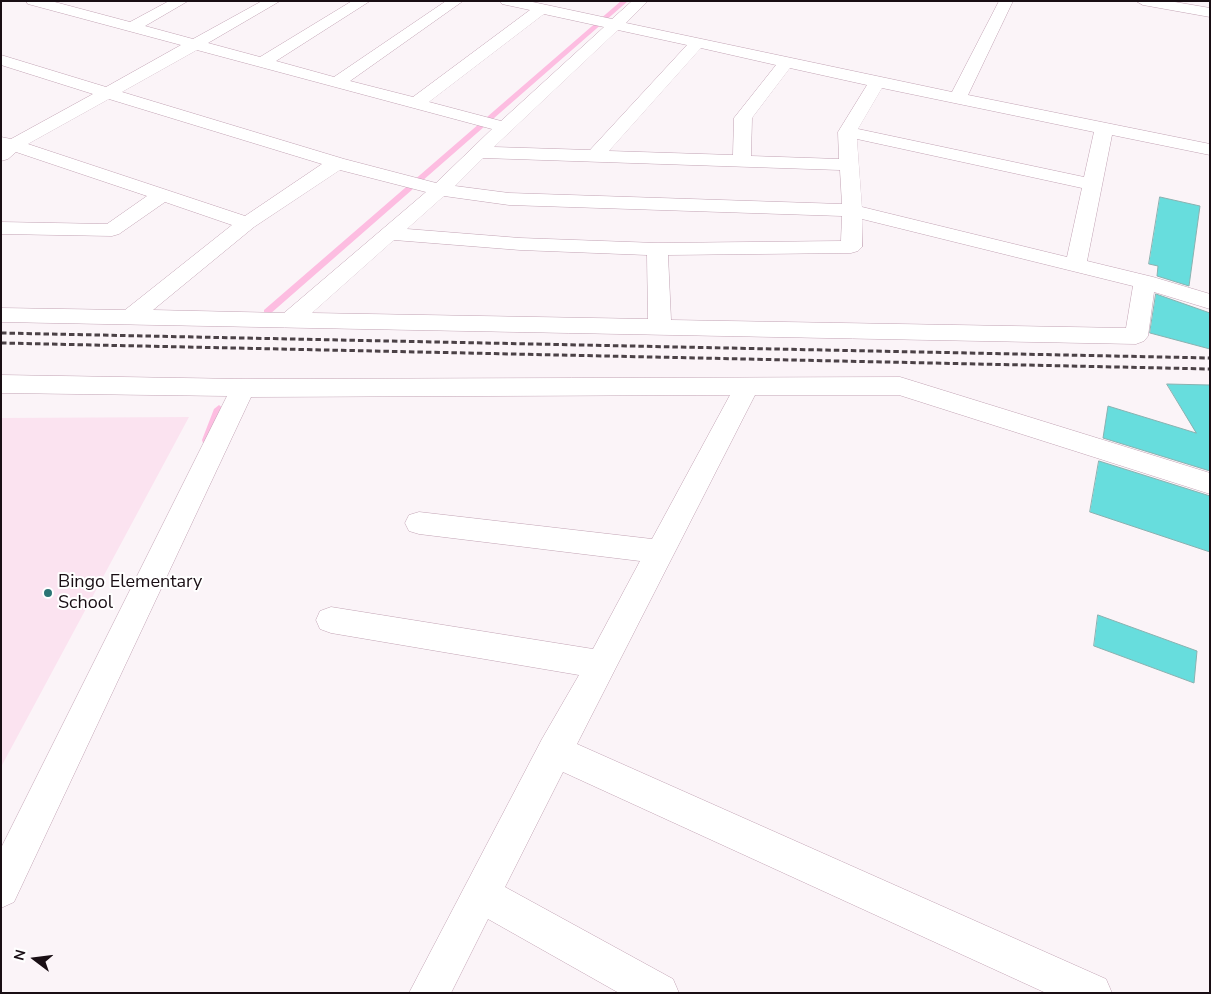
<!DOCTYPE html>
<html>
<head>
<meta charset="utf-8">
<style>
  body { margin:0 }
  #map { position:relative; width:1211px; height:994px; overflow:hidden; background:#fbf4f8; font-family:"Nunito Sans",sans-serif }
  canvas { display:block }
  .frame { position:absolute; inset:0; border:2px solid #190e14; pointer-events:none }
  .north { position:absolute; left:10px; top:934px; width:50px; height:50px; -webkit-text-stroke:4px #fff; paint-order:stroke; rotate:285deg; font-size:14px; font-weight:700; line-height:20px; text-align:center; color:#190e14 }
  .north::after { content:''; display:block; margin:auto; width:18px; height:22px; background:#190e14; clip-path:polygon(50% 0,100% 100%,50% 72%,0 100%) }
</style>
</head>
<body>
<div id="map">
<canvas width="1211" height="994"></canvas>
<div class="frame"></div>
<div class="north">N</div>
</div>
<script>
const ctx = document.querySelector('canvas').getContext('2d');
ctx.lineJoin = 'round';
function fill(path, color) {
  ctx.fillStyle = color;
  ctx.fill(path, 'evenodd');
}
function strokePath(path, color, width, dash) {
  ctx.strokeStyle = color;
  ctx.lineWidth = width;
  ctx.lineCap = dash ? 'butt' : 'round';
  ctx.setLineDash(dash || []);
  ctx.stroke(path);
}
function write(font, color, halo, rows, align = 'center') {
  ctx.font = font + ' "Nunito Sans",sans-serif';
  ctx.lineWidth = 4;
  ctx.setLineDash([]);
  ctx.textBaseline = 'middle';
  ctx.strokeStyle = halo;
  ctx.fillStyle = color;
  for (const [text, x, y, turn = 0] of rows) {
    ctx.save();
    ctx.translate(x, y);
    ctx.rotate((+turn || 0) * Math.PI / 180);
    ctx.textAlign = isNaN(turn) ? turn : align;
    if (halo) ctx.strokeText(text, 0, 0);
    ctx.fillText(text, 0, 0);
    ctx.restore();
  }
}
const built = new Path2D(`
  M189 417 1 767V418Z`);
const stream = new Path2D(`
  M621 1H628L270 314H264V310Z
  M219 405 224 409 212 440 207 444 203 443 202 440 214 409Z`);
const building = new Path2D(`
  M1160 197 1200 206 1189 286 1157 276 1158 266 1149 264Z
  M1156 294 1210 313V349L1150 333Z
  M1167 384 1210 385V471L1103 438 1108 406 1196 433Z
  M1099 461 1210 496V552L1090 512Z
  M1098 615 1197 651 1194 683 1094 646Z`);
const minor = new Path2D(`
  M26 1H51L130 22 169 1H188L145 26 193 39 262 1H280L208 43 260 57 352 1H370L276 61 334 77 446 1H463L350 81 413 97 530 10 502 4 500 1H528L612 19 632 1H648L626 23 952 92 999 1H1013L968 95 1210 144V155L1112 135 1087 261 1153 277 1210 294V309L1154 292 1148 336 1144 341 1136 344 1 322V308L125 310 232 225 165 202 119 234 112 236 1 234V222L107 224 147 196 16 152 8 159 1 161V137L11 139 93 94 1 65V55L106 87 181 45 28 4ZM544 14 604 27 501 121 429 102ZM618 30 687 45 590 150 494 147ZM701 48 776 65 734 118 733 155 609 151ZM197 50 492 129 436 183 344 159 122 92ZM790 68 867 85 838 132 839 159 751 156 752 118ZM882 88 1094 132 1084 177 858 129ZM109 99 322 164 245 216 28 144ZM857 139 1082 188 1067 257 862 207ZM483 158 840 170 842 204 509 193 455 186ZM340 170 426 192 284 313 153 310 254 227ZM444 196 509 205 842 216 841 241 657 243 520 238 407 229ZM862 219 1133 286 1126 328 671 320 668 255 851 253 858 251 862 247ZM394 240 520 250 647 255 648 319 312 313Z
  M1136 1H1169L1210 8V17L1143 5Z
  M1 375 243 379 900 377 1210 473V494L899 395H755L577 744 1106 979 1112 993H1046L563 772 505 887 673 979 679 993H619L488 919 451 993H409L542 739 579 675 331 633 320 629 316 620 320 611 331 607 593 649 640 561 419 534 409 531 405 523 409 515 419 512 652 539 730 395 251 397 14 902 1 908V848L227 396 1 393Z`);
const rail = new Path2D(`
  M1 333 1210 358
  M1 343 1210 369`);
const markers = [
  [48,593,5,"#2b7575"]
];
const poiNames = [
  ["Bingo Elementary",58,583],
  ["School",58,604]
];
fill(built, '#fbe3f0');
fill(stream, '#fdbde1');
fill(building, '#67dddd');
strokePath(building, '#8ab1b0', 1);
strokePath(minor, '#c2a3b4', 1);
fill(minor, '#fff');
strokePath(rail, '#4b4146', 3, [5.5, 3]);
for (const [x, y, r, color] of markers) {
  const dot = new Path2D();
  dot.arc(x, y, r, 0, 2 * Math.PI);
  ctx.fillStyle = color;
  ctx.fill(dot);
  strokePath(dot, '#fff', 2);
}
write('18px', '#190e14', '#fff', poiNames, 'left');
</script>
</body>
</html>
